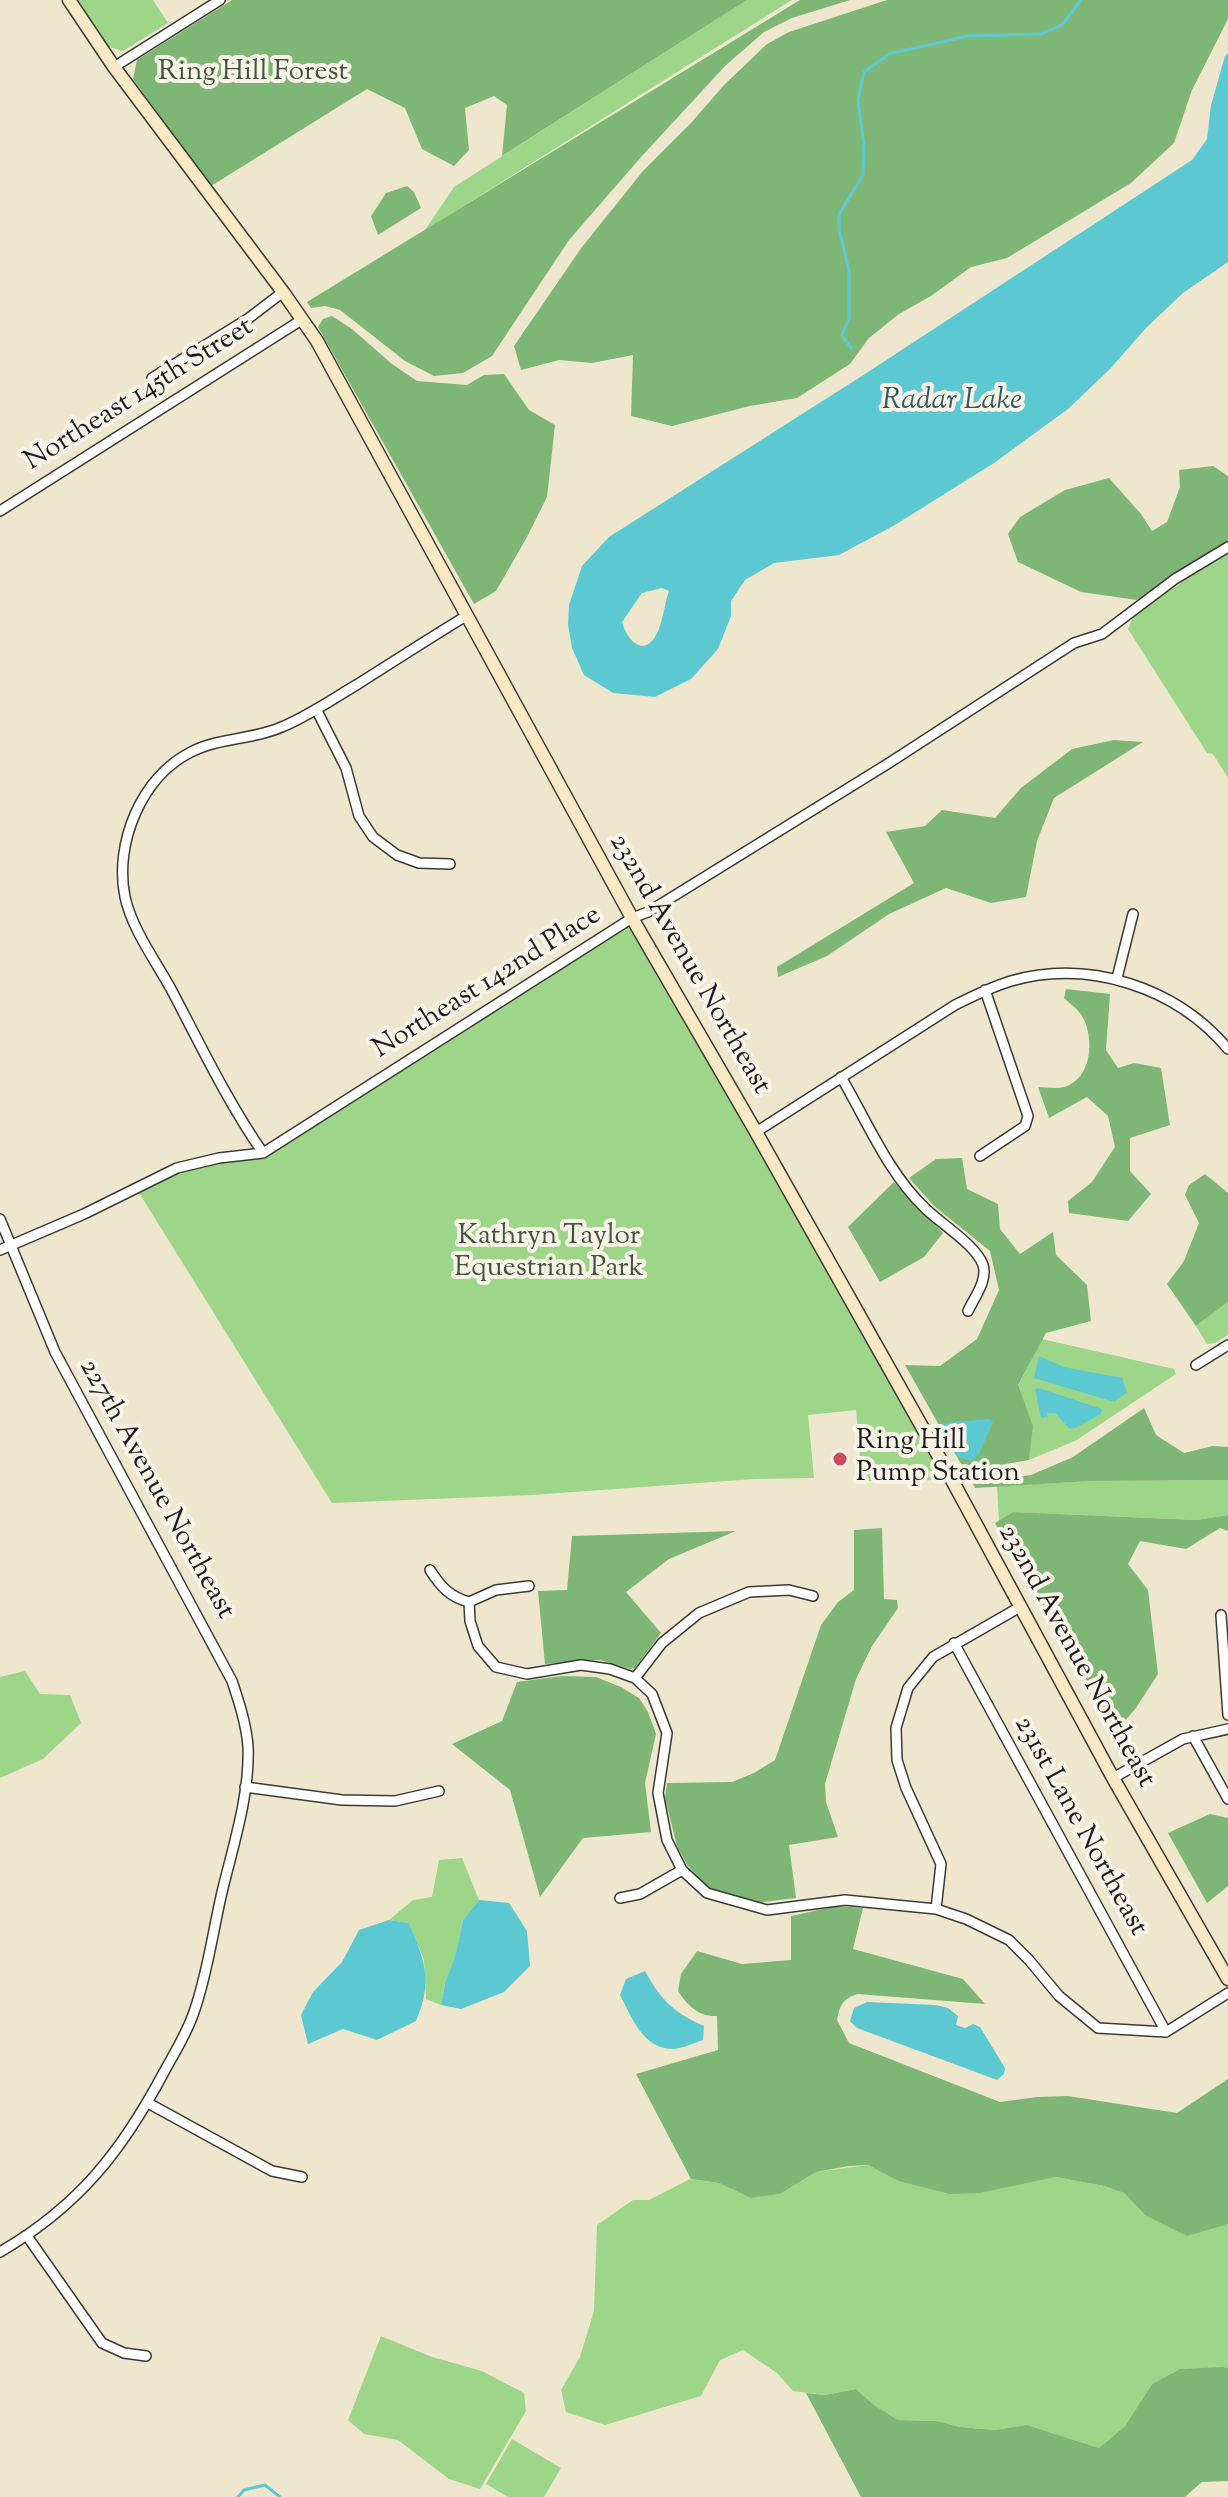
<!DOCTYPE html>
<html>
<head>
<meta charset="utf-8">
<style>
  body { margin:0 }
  canvas { display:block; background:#eee7cd }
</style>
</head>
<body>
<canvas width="1228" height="2497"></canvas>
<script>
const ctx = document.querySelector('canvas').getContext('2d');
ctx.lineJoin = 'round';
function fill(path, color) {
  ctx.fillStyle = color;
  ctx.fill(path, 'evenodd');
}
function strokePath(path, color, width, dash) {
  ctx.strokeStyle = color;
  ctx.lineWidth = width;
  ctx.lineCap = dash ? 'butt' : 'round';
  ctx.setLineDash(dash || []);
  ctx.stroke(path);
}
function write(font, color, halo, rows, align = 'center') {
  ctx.font = font + ' "Sorts Mill Goudy",serif';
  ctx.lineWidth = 8;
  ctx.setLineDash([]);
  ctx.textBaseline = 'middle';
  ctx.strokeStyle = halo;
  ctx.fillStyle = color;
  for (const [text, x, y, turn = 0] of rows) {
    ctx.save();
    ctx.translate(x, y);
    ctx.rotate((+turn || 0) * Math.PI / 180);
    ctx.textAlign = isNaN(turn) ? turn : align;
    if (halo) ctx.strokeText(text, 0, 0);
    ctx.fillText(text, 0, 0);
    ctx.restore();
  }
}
const green = new Path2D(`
  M77 0H153L168 23 123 51 109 47Z
  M747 0H792L425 230 454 187Z
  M1228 552V778L1213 754 1207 753 1128 629 1134 614Z
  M632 918 952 1480 862 1481 856 1410 808 1415 814 1478 754 1479 532 1495 332 1503 136 1188 177 1168 263 1153Z
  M1228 1302V1335L1215 1343 1207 1344 1196 1326Z
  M1042 1339 1174 1369 1176 1374 1075 1441 1029 1460 1032 1426 1018 1386Z
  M1228 1480V1515L1196 1520 1013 1512 999 1521 997 1486 1091 1481Z
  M25 1671 40 1694 70 1695 81 1723 43 1759 0 1778V1677Z
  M462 1858 479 1900 463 1920 456 1953 445 1983 441 2005 426 1999 424 1960 409 1923 389 1920 413 1900 432 1897 439 1860Z
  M868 2165 898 2181 949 2194 1056 2177 1104 2186 1124 2193 1145 2215 1228 2224V2368L1180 2369 1152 2384 1125 2426 1099 2448 1027 2425 995 2430 960 2427 936 2421 898 2420 874 2405 856 2389 825 2395 793 2391 777 2373 743 2350 720 2360 701 2396 605 2425 566 2412 561 2390 580 2357 594 2311 597 2225 633 2200H649L690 2179 719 2183 751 2198 780 2194 816 2172Z
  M381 2336 432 2357 482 2371 524 2393 526 2411 480 2489 449 2479 398 2440 364 2434 348 2420Z
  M512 2439 561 2468 544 2497H508L486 2484Z`);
const forest = new Path2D(`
  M232 0H747L502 156 507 105 494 96 465 108 469 150 454 166 422 149 405 108 367 89 211 186 133 79 137 60Z
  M800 0H850L792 18 764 32 725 66 642 156 569 240 492 356 463 373 434 376 405 361 340 310 325 306 311 308 307 302Z
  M887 0H1228V19L1192 90 1174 143 1131 183 1007 258 971 267 931 296 899 314 869 338 850 364 797 398 750 406 672 426 631 416 633 355 592 363 559 360 521 370 514 346 582 247 643 171 691 123 724 85 767 44 789 32Z
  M407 186 414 192 421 208 378 235 371 216 386 193Z
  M332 316 352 329 392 364 417 381 467 385 484 375 504 374 529 410 555 425 547 497 527 537 496 591 474 604 318 327 323 319Z
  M1213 466 1228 476V544L1137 600 1081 592 1018 562 1008 534 1020 517 1065 490 1109 478 1141 514 1152 531 1167 522 1180 487 1179 470Z
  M1114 740 1143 742 1054 798 1037 841 1026 897 991 903 946 888 889 914 827 956 778 977 777 967 914 883 886 832 925 826 942 810 995 818 1021 788 1072 749Z
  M1066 989 1110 994 1106 1050 1118 1068 1134 1063 1161 1068 1170 1125 1130 1138V1171L1151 1194 1128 1221 1069 1213 1068 1201 1092 1182 1115 1147 1108 1116 1087 1097 1049 1118 1038 1087C1046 1087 1056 1089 1064 1087 1092 1079 1095 1038 1082 1016 1078 1009 1069 1003 1064 998Z
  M962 1158 967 1189 998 1204 1000 1229 1020 1254 1053 1232 1056 1255 1087 1285 1091 1321 1046 1333 1018 1385 1033 1426 1029 1460 965 1471 905 1365 940 1366 977 1339 999 1290 990 1251 934 1206 909 1178 936 1159Z
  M1205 1174 1228 1193V1302L1196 1326 1167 1284 1184 1261 1199 1223 1185 1195 1189 1185Z
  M894 1182 943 1233 924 1257 880 1282 848 1227Z
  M1144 1408 1156 1435 1184 1453 1213 1446 1228 1447V1480L1091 1481 975 1488 972 1482 1031 1475 1073 1457Z
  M1013 1512 1196 1520 1228 1515V1531L1220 1528 1186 1549 1140 1541 1128 1564 1148 1590 1158 1674 1136 1708 1113 1735 995 1523Z
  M882 1528 884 1599 897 1600 898 1608 872 1646 856 1679 825 1784 826 1802 838 1837 789 1845 796 1898 755 1903 709 1888 687 1865 677 1846 665 1798 667 1783 732 1782 754 1773 775 1760 821 1625 838 1602 854 1590V1530Z
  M736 1531 669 1559 626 1592 661 1633 635 1668 630 1669 600 1660 545 1664 538 1591 567 1590 572 1536Z
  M562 1676 596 1677 621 1687 639 1698 648 1712 656 1734 645 1783 651 1832 583 1838 540 1897 510 1790 452 1744 502 1721 517 1682Z
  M1210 1814 1228 1818V1886L1207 1903 1168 1833Z
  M837 1906 863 1908 853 1949 963 1979 985 2004 858 1994C843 1998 840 2005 837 2020L849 2043 1000 2102 1037 2097 1068 2096 1177 2113 1228 2079V2224L1187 2236 1145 2215 1124 2193 1104 2186 1056 2177 979 2193 949 2194 898 2181 868 2165 849 2166 816 2172 780 2194 751 2198 719 2183 691 2179 636 2074 718 2050 717 2016C699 2017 688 2006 678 1991L681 1974 697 1951 742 1964 791 1960V1916Z
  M1223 2367 1228 2368V2481L1202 2482 1185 2497H861L806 2393 825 2395 856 2389 874 2405 898 2420 937 2421 960 2427 995 2430 1027 2425 1099 2448 1125 2426 1152 2384 1180 2369Z`);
const water = new Path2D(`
  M1228 53V262L1183 293 1146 328 1110 369 1068 409 994 463 895 525 839 555 774 563 745 580 731 601V616L718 649 691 679 655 697 613 693 584 675 572 648 568 625 569 605 582 566 609 537 868 372 1192 160 1207 139 1211 105 1225 56ZM662 588 669 591C664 605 663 623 656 635 643 659 626 638 622 622L642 593Z
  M1039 1356 1064 1367 1122 1378 1127 1392 1114 1402 1034 1378Z
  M1039 1388 1102 1409 1101 1414 1075 1428 1070 1429 1055 1413H1047L1048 1417 1041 1418 1035 1389Z
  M989 1419 993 1422 979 1454 972 1461C953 1460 943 1440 943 1423Z
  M479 1900 509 1903 527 1931 530 1966 504 1992 461 2009 441 2005 445 1983 456 1953 463 1920Z
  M389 1920 409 1923C425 1961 433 1982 416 2021L377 2040 343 2029 308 2044 301 2015 313 1992 342 1962 359 1930Z
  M645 1971C661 2000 674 2013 704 2026L703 2040C693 2043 682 2049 672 2049 643 2049 631 2016 620 1995L626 1979Z
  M867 2002 936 2005 948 2008 958 2016 956 2025 965 2028 973 2024 980 2027 1005 2068 1004 2074 997 2080 857 2028 850 2021 854 2008Z`);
const stream = new Path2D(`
  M851 348 842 335 849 319V271L839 229V214L863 175 864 146 858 100 864 72 889 54 968 36 1041 34 1062 25 1081 0
  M238 2497 244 2490 265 2485 280 2497`);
const street = new Path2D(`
  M114 67 220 0
  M152 378 249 318 283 292
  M0 511 303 319
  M316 709 346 768 359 816 373 837 397 855 419 863 450 864
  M1117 978 1133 914
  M841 1077C867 1121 888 1173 925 1208 941 1224 976 1245 983 1265 988 1280 974 1298 968 1311
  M756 1132 955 1005C973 996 991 987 1011 981 1089 959 1176 987 1228 1049
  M263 1153C227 1101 200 1044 171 989 155 960 132 929 125 897 114 844 141 777 191 752 220 737 254 740 284 726 310 715 334 698 358 684 394 661 430 638 466 616
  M980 1156 1025 1126 1028 1116 985 990
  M0 1219 55 1352 232 1681C239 1702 246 1723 248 1746 250 1793 234 1843 223 1888 213 1929 208 1973 194 2012 187 2033 175 2052 164 2072 122 2151 79 2206 0 2252
  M0 1250 84 1214 177 1168 219 1158 263 1153 632 918 648 912 889 763 1074 643 1102 634 1175 579 1228 547
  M1196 1365 1228 1345
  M430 1570C441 1587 450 1597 469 1602L496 1590 529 1586
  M469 1602 470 1621 478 1646 496 1667 527 1674 581 1665 610 1669 635 1678 652 1694 667 1733 658 1793 667 1840 682 1870 707 1893 767 1910 845 1900 936 1909 966 1919 1009 1940 1029 1960 1059 1996 1098 2028 1166 2032 1228 1993
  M1221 1615 1228 1715
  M954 1643 1166 2032
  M635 1678 662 1643 699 1613 749 1592 789 1590 813 1596
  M1193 1736 1228 1799
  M1113 1778 1183 1739 1228 1729
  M245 1787 342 1800 395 1801 439 1791
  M620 1898 640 1894 682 1870
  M936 1909 941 1864 906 1788 897 1760 896 1728 908 1688 933 1657 1020 1607
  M148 2103 272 2171 302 2177
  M27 2236 102 2343 124 2353 146 2356`);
const secondary = new Path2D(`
  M69 0 114 67 283 292 317 341 632 918 756 1132 952 1480 1113 1778 1228 1979`);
const markers = [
  [840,1459,8,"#d1495b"]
];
const parkNames = [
  ["Ring Hill Forest",253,74],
  ["Kathryn Taylor",549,1238],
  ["Equestrian Park",549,1270]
];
const streetNames = [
  ["Northeast 145th Street",140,396,-32],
  ["232nd Avenue Northeast",688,965,60],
  ["Northeast 142nd Place",488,984,-32],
  ["227th Avenue Northeast",155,1490,61],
  ["232nd Avenue Northeast",1075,1657,61],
  ["231st Lane Northeast",1079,1827,61]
];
const poiNames = [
  ["Ring Hill",856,1443],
  ["Pump Station",856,1475]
];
const waterNames = [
  ["Radar Lake",952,403]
];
fill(green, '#9dd689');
fill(forest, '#7eb775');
fill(water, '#5cc9d2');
strokePath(stream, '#5cc9d2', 3);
strokePath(street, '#3c3a37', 12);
strokePath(secondary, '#3c3a37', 15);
strokePath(street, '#fff', 9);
strokePath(secondary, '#f8e8c3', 12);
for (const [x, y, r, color] of markers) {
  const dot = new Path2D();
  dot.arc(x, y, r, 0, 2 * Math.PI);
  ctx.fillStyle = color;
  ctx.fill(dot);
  strokePath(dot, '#f7f3e8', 3);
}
write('28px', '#43543d', '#f7f3e8', parkNames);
write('28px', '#1c1c1c', '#f7f3e8', streetNames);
write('28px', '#1c1c1c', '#f7f3e8', poiNames, 'left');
write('italic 30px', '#32595c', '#f7f3e8', waterNames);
</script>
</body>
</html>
